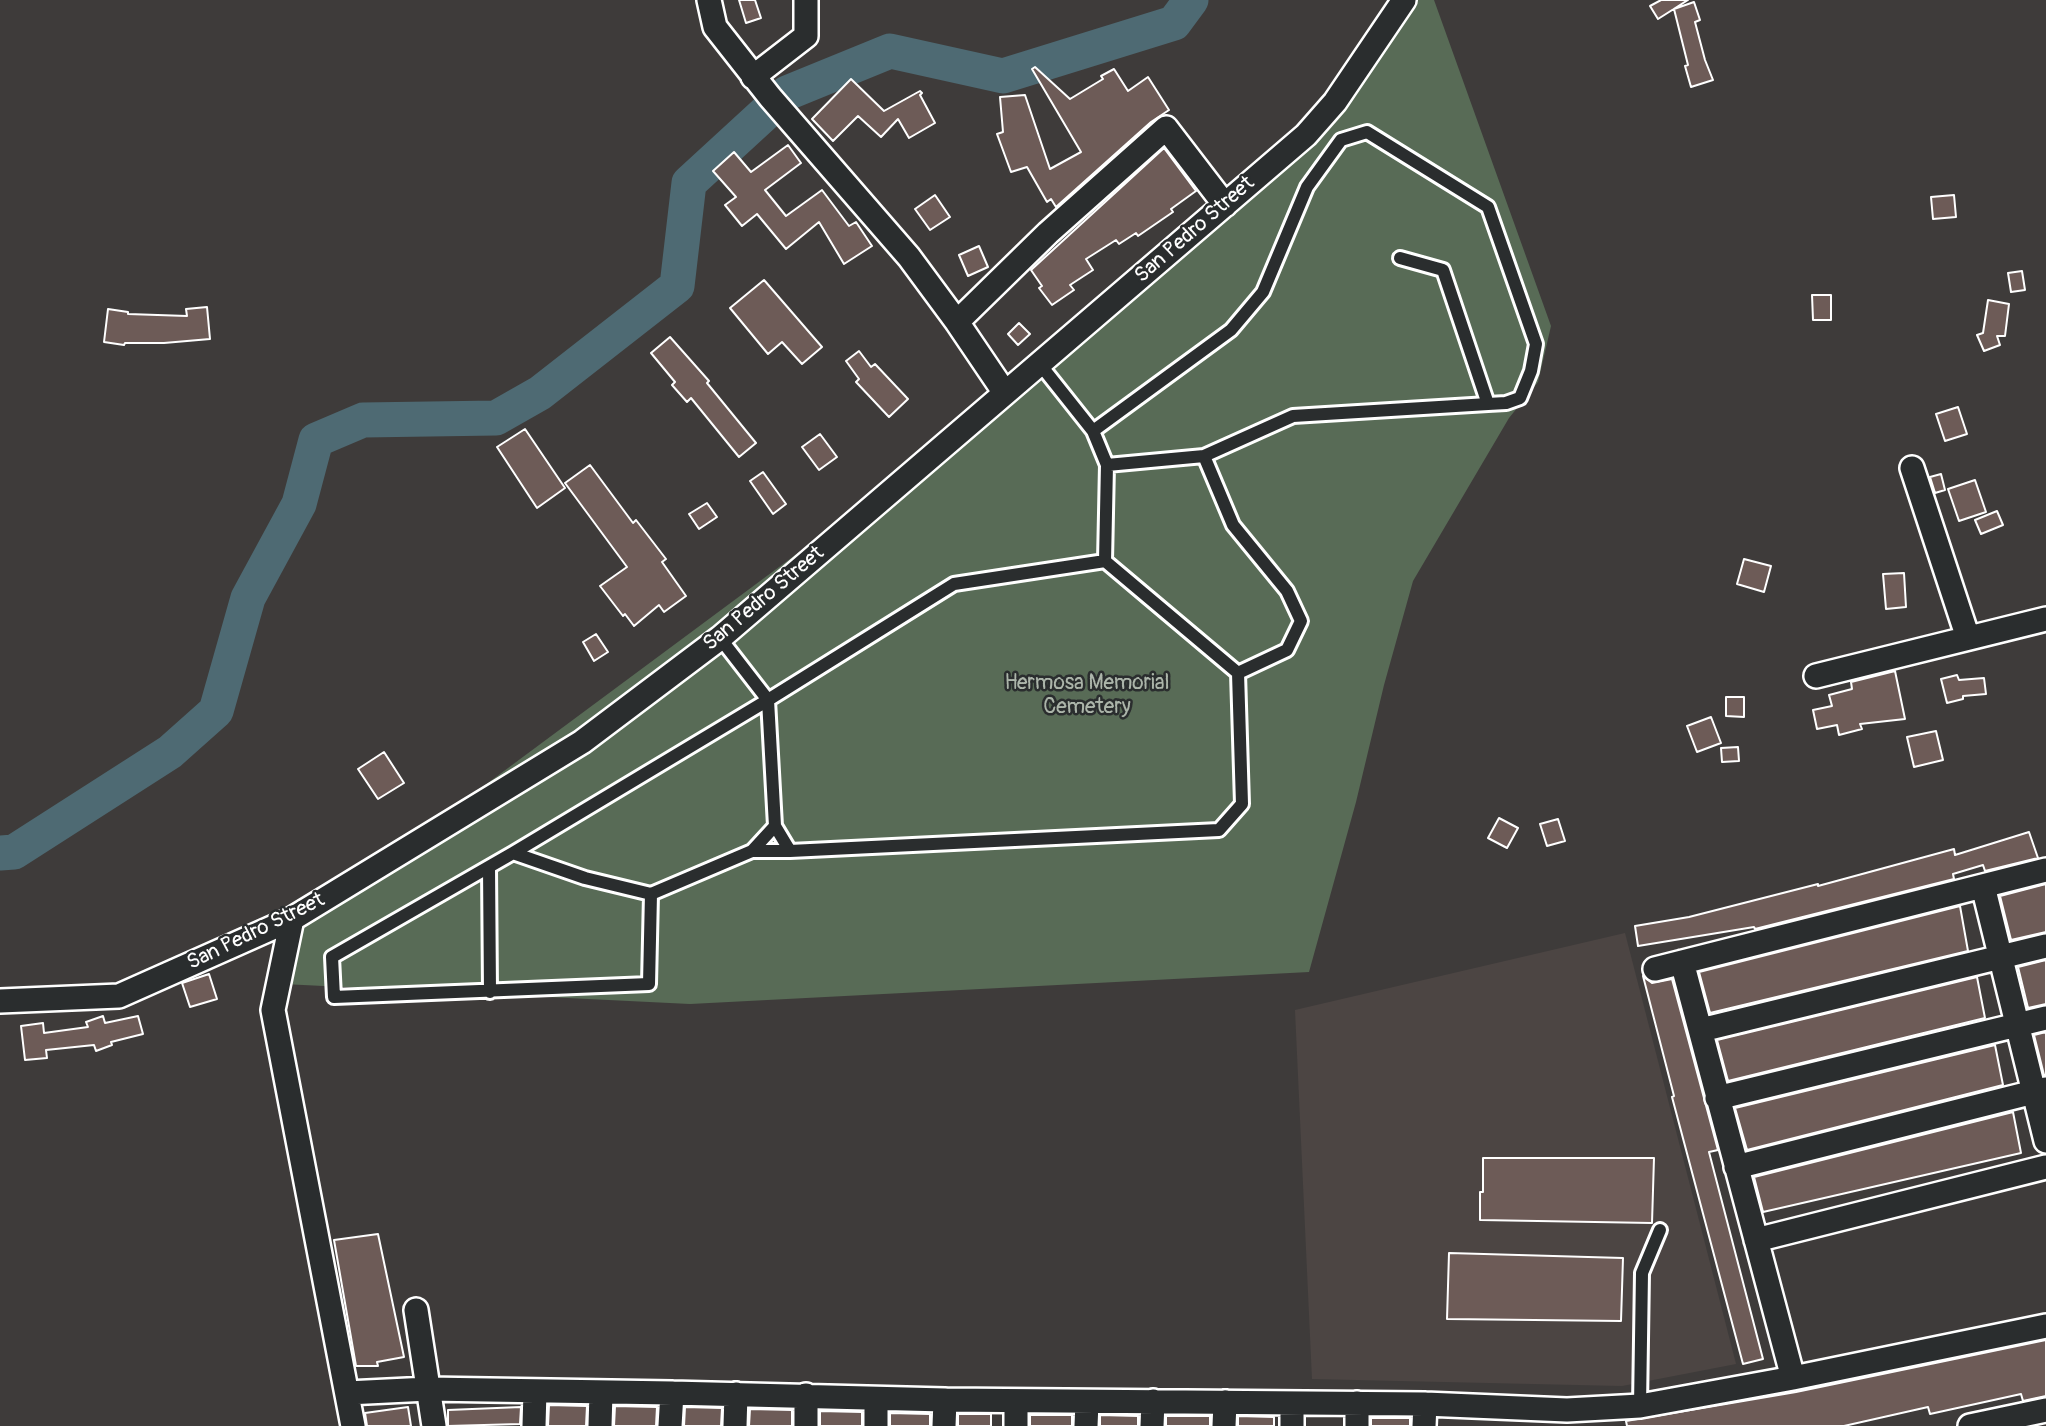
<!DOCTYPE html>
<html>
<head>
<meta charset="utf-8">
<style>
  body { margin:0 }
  canvas { display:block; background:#3e3b3a }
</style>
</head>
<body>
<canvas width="2046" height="1426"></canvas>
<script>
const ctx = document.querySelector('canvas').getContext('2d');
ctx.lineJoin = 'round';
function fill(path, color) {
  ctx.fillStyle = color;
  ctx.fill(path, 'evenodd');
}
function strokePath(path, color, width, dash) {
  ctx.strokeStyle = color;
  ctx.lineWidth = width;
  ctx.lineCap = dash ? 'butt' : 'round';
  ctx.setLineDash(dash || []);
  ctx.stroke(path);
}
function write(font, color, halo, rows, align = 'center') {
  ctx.font = font + ' Pangolin,sans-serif';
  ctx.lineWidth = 5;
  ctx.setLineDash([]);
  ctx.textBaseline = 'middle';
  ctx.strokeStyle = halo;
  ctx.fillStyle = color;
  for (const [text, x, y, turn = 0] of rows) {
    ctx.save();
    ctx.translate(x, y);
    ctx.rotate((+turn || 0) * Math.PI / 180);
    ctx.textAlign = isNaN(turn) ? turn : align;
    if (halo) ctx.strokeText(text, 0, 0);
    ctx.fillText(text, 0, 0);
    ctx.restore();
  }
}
const built = new Path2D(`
  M1625 933 1736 1364 1622 1386 1312 1379 1295 1010Z`);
const green = new Path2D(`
  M1416 0H1434L1551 326 1538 382 1509 418 1413 581 1384 685 1356 802 1309 972 690 1004 283 984 291 929 992 409 1381 51Z`);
const river = new Path2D(`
  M0 853 14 852 170 752 216 711 248 598 299 504 316 440 363 420 496 418 540 393 677 286 689 183 787 93 890 51 1003 76 1174 23 1191 0`);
const building = new Path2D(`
  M739 0H755L761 18 746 23Z
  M1661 0H1688L1658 19 1650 6Z
  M1694 2 1700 20 1695 22 1705 60 1713 80 1691 87 1685 66 1688 65 1674 9Z
  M1035 67 1070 99 1103 79 1101 76 1114 69 1128 91 1148 77 1169 110 1151 122 1056 207 1051 199 1047 202 1027 167 1011 172 997 134 1003 132 1000 97 1025 95 1050 169 1081 152 1032 69Z
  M851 79 884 111 920 91 922 93 920 95 935 123 909 138 898 119 881 137 858 116 833 141 812 119Z
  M788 145 801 163 765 190 786 216 822 190 849 226 856 222 872 246 844 264 819 222 786 249 757 214 742 226 725 205 736 197 713 171 734 152 751 172Z
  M1164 148 1196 191 1171 209 1173 212 1138 236 1136 233 1119 244 1116 240 1086 259 1093 270 1070 285 1074 290 1052 305 1039 288 1042 286 1031 270Z
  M935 195 950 217 930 230 915 209Z
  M1954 195 1956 217 1933 219 1931 197Z
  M979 246 988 267 968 276 959 255Z
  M2022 271 2025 290 2011 292 2008 273Z
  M764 280 822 347 802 364 782 342 768 354 730 308Z
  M1812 295H1831V320H1813Z
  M1988 300 2009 304 2005 336H1997L2000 345 1984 351 1977 335 1983 333Z
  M207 307 210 339 164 343H125L124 345 104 342 108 309 128 312V314L187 316 186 309Z
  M1019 323 1030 334 1018 345 1008 334Z
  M670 337 709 381 707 383 756 443 739 457 691 398 687 402 672 385 675 382 651 353Z
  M859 351 871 367 875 364 908 399 889 417 856 382 859 379 846 361Z
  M1958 407 1967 434 1945 441 1936 414Z
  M525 429 565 488 537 508 497 447Z
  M820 434 837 457 819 470 802 447Z
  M590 465 633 523 636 520 666 559 662 562 686 596 664 612 659 605 634 626 625 614 623 616 600 586 627 567 565 483Z
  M763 472 786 504 773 514 750 481Z
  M1941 474 1945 490 1935 493 1930 477Z
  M1975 480 1986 512 1959 521 1948 489Z
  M707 503 717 517 699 529 689 514Z
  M1997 511 2003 525 1981 534 1975 520Z
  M1744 559 1771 566 1764 592 1737 584Z
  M1904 573 1906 607 1886 609 1883 574Z
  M596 634 608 652 594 661 583 642Z
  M1895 671 1905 719 1860 724 1862 729 1839 735 1837 725 1817 729 1813 710 1832 706 1829 695 1852 689 1851 682Z
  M1957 675 1959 680 1984 678 1986 694 1963 696V699L1947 703 1941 679Z
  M1726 697H1744V717L1726 716Z
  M1711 717 1721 743 1697 752 1687 726Z
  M1936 731 1943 760 1914 767 1907 737Z
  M1738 747 1739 761 1722 762 1721 748Z
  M384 752 404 783 378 799 358 769Z
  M1499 818 1518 828 1507 848 1488 838Z
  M1558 819 1565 841 1547 846 1540 824Z
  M2029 832 2038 858 1985 871 1983 865 1953 874 1954 879 1755 929 1754 927 1638 946 1635 926 1689 917 1818 884V886L1954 849 1955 855Z
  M2046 884V932L2011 940 2000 896Z
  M1960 906 1968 951 1710 1013 1699 972Z
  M2046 960V1004L2028 1008 2018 967Z
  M209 974 217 999 190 1007 182 983Z
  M1643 976 1652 983 1672 979 1718 1150 1709 1152 1763 1359 1743 1364 1672 1097 1674 1096Z
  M1977 977 1985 1018 1728 1081 1717 1040Z
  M103 1016 105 1023 138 1016 143 1034 111 1042 112 1045 96 1051 94 1045 46 1050 47 1058 25 1060 21 1026 43 1023 44 1033 88 1027 86 1022Z
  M2046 1032V1075H2044L2034 1035Z
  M1995 1045 2003 1085 1747 1150 1735 1108Z
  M2013 1112 2021 1153 1763 1212 1754 1177Z
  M1483 1158H1654L1652 1223 1480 1220V1192H1483Z
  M378 1234 404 1357 377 1362 378 1366H356L334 1240Z
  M1449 1253 1623 1258 1621 1321 1447 1319Z
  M2046 1340V1396L2023 1401 2021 1394 1930 1414 1928 1407 1844 1426H1627L1626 1421 1796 1392Z
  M549 1405 587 1406 586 1426H548Z
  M615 1406 657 1407 656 1426H614Z
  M408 1407 411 1426H367L365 1413Z
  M521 1407 520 1424 448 1426V1410Z
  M685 1407 722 1408 721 1426H684Z
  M750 1409 792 1410V1426H749Z
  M820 1411 862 1412V1426H820Z
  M890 1413 930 1414V1426H890Z
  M958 1414H991V1426H958Z
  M1030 1415H1072V1426H1030Z
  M1100 1415 1138 1416V1426H1100Z
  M1166 1416H1210V1426H1166Z
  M1238 1416 1274 1417V1426H1238Z
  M1371 1418H1410V1426H1371Z`);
const lane = new Path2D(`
  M1039 363 1093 431 1231 330 1263 292 1307 187 1341 140 1367 132 1488 207 1536 344 1531 371 1520 398 1506 403 1488 404 1443 270 1400 258
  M1204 456 1233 525 1287 591 1301 621 1287 650 1238 673
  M1107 465 1204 456 1293 416 1488 404
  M775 826 790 851
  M752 851H790L1219 830 1242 804 1238 673 1105 561 1107 465 1093 431
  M513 853 585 878 651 894 752 851 775 826 768 700 720 638
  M489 867 490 992
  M651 894 649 984 334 997 332 957 513 853 768 700 954 584 1105 561
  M1640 1406 1642 1273 1660 1230`);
const street = new Path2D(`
  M709 0 715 27 770 97 909 257 957 322 1005 393
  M753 77 806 36V0
  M957 322 1048 233 1166 128 1225 205
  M1912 468 1968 638
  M1816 676 2046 619
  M1983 886 2046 1141
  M292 919 273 1010 353 1426
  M1682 962 1793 1378
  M1655 969 2046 870
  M0 1001 119 996 292 919 582 742 720 638 1306 135 1335 102 1404 0
  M1701 1030 2046 946
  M1717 1098 2046 1018
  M1736 1167 2046 1089
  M1756 1240 2046 1167
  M416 1310 434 1426
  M347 1393 428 1389 672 1393 945 1400 1425 1404 1567 1410 1640 1406 1793 1378 2046 1326
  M534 1426 535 1391
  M600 1426 601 1393
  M670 1426 672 1393
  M735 1426 736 1394
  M806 1426V1395
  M876 1426V1399
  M944 1426 945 1400
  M1016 1426V1401
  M1086 1426 1087 1402
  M1152 1426 1153 1401
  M1224 1426 1225 1402
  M1292 1426V1403
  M1357 1426V1403
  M1424 1426 1425 1404
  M1970 1426 2046 1410`);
const streetNames = [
  ["San Pedro Street",1195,230,-41],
  ["San Pedro Street",764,599,-40],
  ["San Pedro Street",256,932,-26]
];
const parkNames = [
  ["Hermosa Memorial",1087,684],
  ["Cemetery",1087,708]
];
fill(built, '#4c4543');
fill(green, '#586b56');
strokePath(river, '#4e6a73', 35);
fill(building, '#6d5b57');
strokePath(building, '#fff', 2);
strokePath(lane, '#fff', 18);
strokePath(street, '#fff', 28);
strokePath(lane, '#2a2d2e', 12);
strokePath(street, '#2a2d2e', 23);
write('21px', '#fff', '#2a2d2e', streetNames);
write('21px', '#acb5aa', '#2a2d2e', parkNames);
</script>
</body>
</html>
